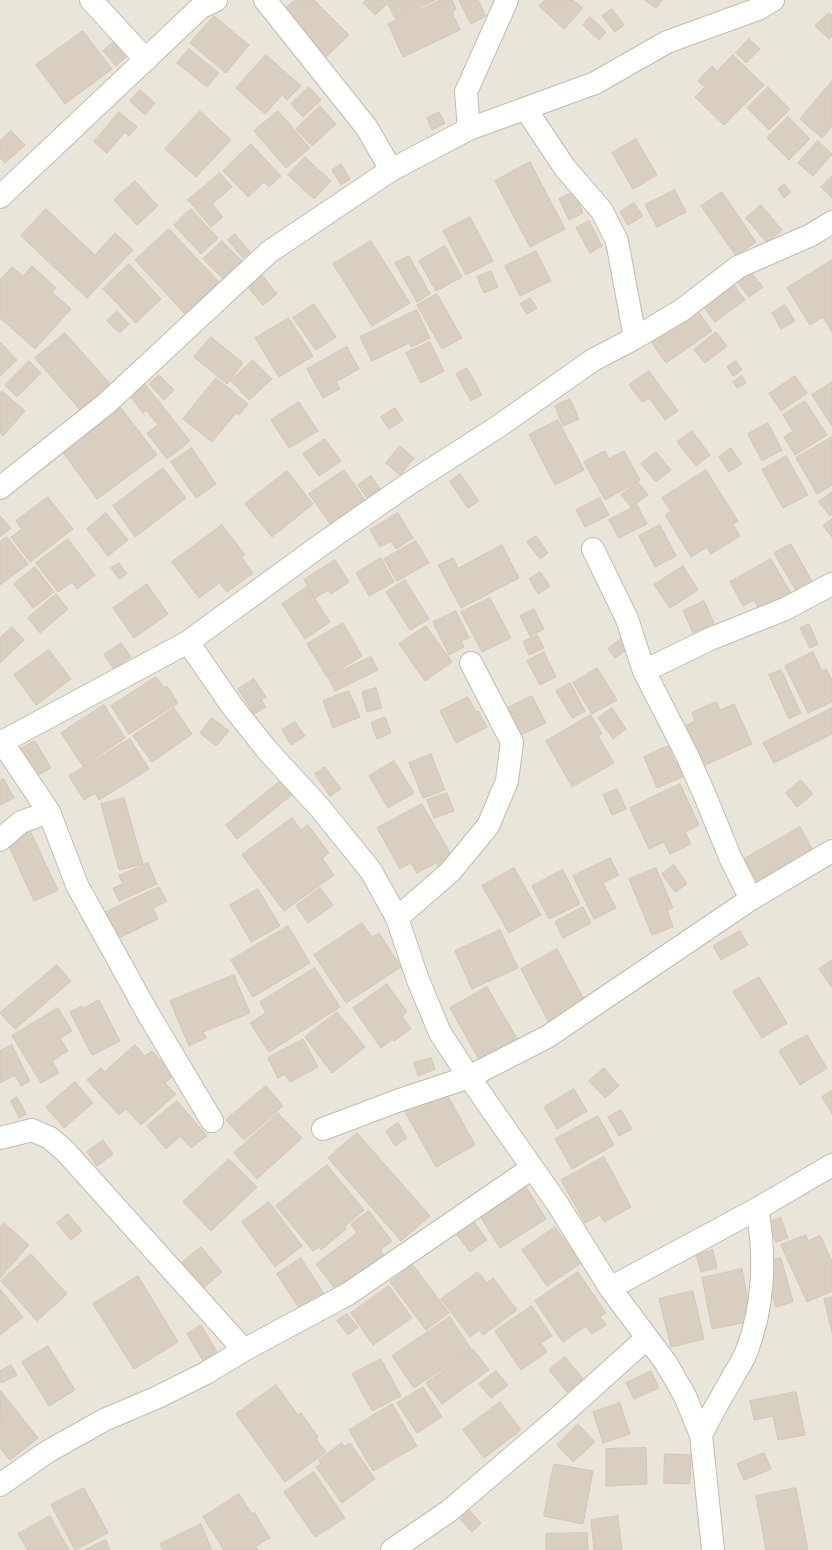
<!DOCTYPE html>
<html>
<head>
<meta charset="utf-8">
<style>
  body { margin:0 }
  canvas { display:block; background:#f6f3ec }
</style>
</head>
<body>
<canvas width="832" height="1550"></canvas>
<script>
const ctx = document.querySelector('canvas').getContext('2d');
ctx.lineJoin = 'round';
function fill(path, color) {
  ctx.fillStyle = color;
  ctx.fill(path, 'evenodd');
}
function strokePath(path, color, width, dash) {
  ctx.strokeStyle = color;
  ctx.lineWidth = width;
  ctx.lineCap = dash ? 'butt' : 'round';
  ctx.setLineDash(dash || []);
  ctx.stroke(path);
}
const residential = new Path2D(`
  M0 0H832V1550H0Z`);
const building = new Path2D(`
  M295 0H314L349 35 325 58 281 13Z
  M367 0H383L387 4 375 15 363 3Z
  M386 0H435L396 19Z
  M441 0H452L456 9 452 12 460 30 403 57 388 24Z
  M459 0H478L486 16 471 24Z
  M545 0H573L583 8 564 29 539 6Z
  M645 0H662L656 8Z
  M612 9 624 25 615 32 602 16Z
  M829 13 832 15V36L829 39 815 26Z
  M214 16 249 45 226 73 190 43Z
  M590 17 606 32 599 40 583 25Z
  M83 31 112 69 65 104 36 65Z
  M749 39 760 49 746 63 736 53Z
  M113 42 126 57 116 66 103 51Z
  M189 49 219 73 207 87 177 63Z
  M266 55 301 86 287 100 282 95 265 114 236 88Z
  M733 55 764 85 724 125 695 97 705 87 698 81 712 66 717 71Z
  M832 81V126L822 138 800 119Z
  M309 87 321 100 303 117 291 104Z
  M768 87 790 109 769 130 747 108Z
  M140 90 155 103 145 115 130 101Z
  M320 106 336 124 312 146 296 129Z
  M200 111 231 140 196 177 165 149Z
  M278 111 310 148 286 168 254 131Z
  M119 112 137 127 129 136 125 132 107 153 94 142Z
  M439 112 445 123 432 130 427 118Z
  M788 117 810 139 789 160 767 138Z
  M11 131 25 145 5 163 0 158V141Z
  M636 139 657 175 633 189 612 153Z
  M818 141 832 154 813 176 798 163Z
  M251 144 281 176 269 187 264 182 248 197 223 171Z
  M305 157 331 181 314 199 288 175Z
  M530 162 565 229 530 247 495 181Z
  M341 164 350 179 341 185 332 170Z
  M220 173 232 187 212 204 223 217 211 227 188 200Z
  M832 176V198L821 187Z
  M135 181 158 206 137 225 114 200Z
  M784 184 791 192 784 198 778 189Z
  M675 190 686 212 657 227 645 205Z
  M574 192 583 213 569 220 559 199Z
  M722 192 756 242 736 256 701 206Z
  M634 203 643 216 628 225 620 212Z
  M761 205 782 230 767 243 746 218Z
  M46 209 95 255 115 233 133 250 87 298 21 236Z
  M191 209 218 238 201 254 174 225Z
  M470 217 493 261 466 275 443 231Z
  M589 221 602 246 590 253 576 228Z
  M169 229 219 282 185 314 135 260Z
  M235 234 250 252 243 258 228 240Z
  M222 241 245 264 226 282 203 259Z
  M371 241 410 303 372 326 333 264Z
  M445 246 462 277 436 291 419 261Z
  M536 251 551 281 520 296 505 266Z
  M409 256 430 294 417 302 395 263Z
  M832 260V332L823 317 810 325 787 288Z
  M129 264 161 299 136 323 103 289Z
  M32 266 56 288 52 292 71 309 35 349 0 318V280L12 267 23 276Z
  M491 271 498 287 484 293 477 277Z
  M750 271 763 287 749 297 737 282Z
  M262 275 277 294 263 305 247 286Z
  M734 285 745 300 715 322 704 307Z
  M437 294 462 338 442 349 417 305Z
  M530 298 537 308 527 314 520 304Z
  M314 304 336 337 316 350 293 318Z
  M785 305 795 321 781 329 772 313Z
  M417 310 430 338 411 347 409 343 372 361 360 337Z
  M117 311 129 324 120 333 107 321Z
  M698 311 712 331 666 363 652 343Z
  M289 318 313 356 279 377 255 338Z
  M716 332 727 346 705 363 694 350Z
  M65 333 112 386 82 412 35 358Z
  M211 337 243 363 227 384 194 357Z
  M0 342 17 360 0 376Z
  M430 342 444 371 421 383 406 353Z
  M347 347 359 369 336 382 340 389 323 398 307 369Z
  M253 360 272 379 249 400 231 381Z
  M29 361 41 373 17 397 5 385Z
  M736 361 742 370 733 376 727 367Z
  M467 368 482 395 471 401 456 374Z
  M649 371 678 411 665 420 649 398 642 402 629 385Z
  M159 375 174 390 164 400 149 384Z
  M742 376 746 383 737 388 733 382Z
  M795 376 807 393 781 411 769 394Z
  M216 378 248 404 239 415 236 413 212 442 183 419Z
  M832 382V426L812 395Z
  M145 384 190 441 167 459 147 433 158 425 146 410 143 413 130 396Z
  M2 391 25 411 3 436 0 433V393Z
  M570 399 579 419 563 426 555 406Z
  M805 401 827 435 795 455 784 437 793 431 783 415Z
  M299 402 318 431 289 448 271 420Z
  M118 404 157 455 97 499 59 447Z
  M395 408 403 420 389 429 381 417Z
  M558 420 584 470 555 485 529 435Z
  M768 423 782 450 762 461 748 434Z
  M692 431 710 455 696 466 677 442Z
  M832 437V485L817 494 796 458Z
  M325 439 341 461 319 476 303 454Z
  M400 446 414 458 400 475 386 463Z
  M192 448 216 484 196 498 171 462Z
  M731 448 742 464 729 472 719 457Z
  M605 451 609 459 624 451 640 480 605 500 584 462Z
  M656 452 671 470 656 482 641 464Z
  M786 456 808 495 783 508 762 470Z
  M163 468 186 498 135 537 113 506Z
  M344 470 365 500 331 525 309 494Z
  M706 470 738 521 733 524 740 536 711 554 707 547 691 557 665 515 671 511 662 498Z
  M287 471 313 504 272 537 245 504Z
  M460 474 479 501 468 508 450 482Z
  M371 476 380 489 367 498 358 485Z
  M638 482 648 495 631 507 621 495Z
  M832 492V514L830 516 819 502Z
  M48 497 73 529 30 562 11 537 22 529 16 521Z
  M600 498 609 515 585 527 576 510Z
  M637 505 647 524 619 538 609 520Z
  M106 513 128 540 108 556 87 529Z
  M398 513 413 538 396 549 391 541 380 547 370 530Z
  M0 516 11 528 0 537Z
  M832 519V537L823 526Z
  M222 525 245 555 241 557 253 573 227 592 219 583 199 598 172 562Z
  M660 525 676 556 655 567 639 536Z
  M536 536 548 553 540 559 527 542Z
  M7 537 28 564 0 585V542Z
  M68 539 95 575 77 589 72 582 58 592 36 563Z
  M416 541 429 563 397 581 384 559Z
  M791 544 814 585 798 594 774 553Z
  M502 545 519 578 461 608 438 565 453 558 458 568Z
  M381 558 394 582 369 596 356 573Z
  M771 559 792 595 761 612 754 600 743 606 730 582Z
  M335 560 349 582 331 594 328 590 315 598 304 580Z
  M119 563 127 574 119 579 111 568Z
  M683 566 698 590 670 608 654 585Z
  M35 567 54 592 33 608 14 584Z
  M540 572 550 586 538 594 529 579Z
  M405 580 429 619 410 630 386 592Z
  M147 584 168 614 134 638 113 608Z
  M307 587 330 622 305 639 282 604Z
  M56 594 68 609 40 633 28 618Z
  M490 598 511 638 482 652 461 612Z
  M704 601 714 623 693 633 683 611Z
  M534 609 544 629 530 636 520 616Z
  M456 611 469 638 461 641 464 647 449 655 433 622Z
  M343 623 362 656 327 677 307 644Z
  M809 624 818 644 810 648 800 628Z
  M426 626 452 662 425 681 399 644Z
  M12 627 24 640 0 663V638Z
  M537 635 544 648 529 655 523 642Z
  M622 638 629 648 615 658 608 649Z
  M121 643 131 657 114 669 104 655Z
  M49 650 71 679 36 705 14 675Z
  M544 652 556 677 540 685 527 661Z
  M813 652 822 671 826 669 832 680V702L808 713 785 666Z
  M371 657 378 670 335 691 328 677Z
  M597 668 617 700 592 714 573 683Z
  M781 670 801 713 789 719 769 675Z
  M156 677 164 688 167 686 178 703 129 734 111 706Z
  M254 679 266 697 261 700 266 707 254 714 238 689Z
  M570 683 585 711 572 718 556 691Z
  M376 688 382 708 367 712 362 692Z
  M349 691 360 717 333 728 323 701Z
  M532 696 546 723 516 737 503 710Z
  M468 697 476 712 478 711 487 727 456 743 440 711Z
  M716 702 720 710 734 704 752 744 703 766 685 726 695 721 692 713Z
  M104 705 125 738 83 766 61 733Z
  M174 708 192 734 152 762 133 736Z
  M612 708 626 729 613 739 598 718Z
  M832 708V734L774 763 763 743Z
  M591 715 602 734 598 736 614 763 572 787 546 741Z
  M385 717 391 733 377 739 371 723Z
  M212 718 229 731 216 746 200 733Z
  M295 722 305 736 291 745 282 730Z
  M130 739 149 769 99 800 95 793 84 800 69 776Z
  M35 741 51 768 36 776 20 749Z
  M668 746 675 762 683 759 689 774 657 788 644 757Z
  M431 754 445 790 423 798 409 763Z
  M394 761 414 793 388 808 369 776Z
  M325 767 341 789 330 796 315 774Z
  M4 779 14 798 0 805V781Z
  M283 779 294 793 237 839 226 825Z
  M801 780 813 794 797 807 786 793Z
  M680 784 699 825 685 832 691 844 670 854 664 842 649 849 630 808Z
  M617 789 626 809 612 815 603 795Z
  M447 793 454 811 434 818 427 800Z
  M124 798 143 864 119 870 101 804Z
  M422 804 454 860 439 868 436 863 417 873 411 863 400 869 377 828Z
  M292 818 301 830 308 825 329 853 322 858 334 875 284 911 242 855Z
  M800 827 818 859 762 891 744 859Z
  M30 831 58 890 34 901 7 842Z
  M610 858 619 875 603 883 616 908 594 919 573 876Z
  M148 863 157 884 119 901 113 888 123 884 119 876Z
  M674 865 687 884 675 892 662 874Z
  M514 868 541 915 509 933 482 886Z
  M656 868 673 908 667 910 673 927 652 935 629 879Z
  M563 870 580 904 549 919 532 886Z
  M159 887 167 901 153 908 158 919 117 939 104 913Z
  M320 888 333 905 308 923 296 906Z
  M258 889 280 926 251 942 230 905Z
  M583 907 591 923 563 938 555 922Z
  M362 923 372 937 379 933 401 967 346 1003 314 955Z
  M288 926 310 963 253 997 231 960Z
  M500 930 518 968 472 989 455 951Z
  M740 931 748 945 721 960 713 946Z
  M557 949 586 1003 549 1023 521 969Z
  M832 960V988L819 969Z
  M57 965 71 981 15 1029 0 1013Z
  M315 968 340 1007 269 1052 250 1023 266 1013 260 1002Z
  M234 975 250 1013 203 1032 206 1038 189 1046 170 1001Z
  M759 977 787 1023 762 1038 733 992Z
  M387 984 407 1012 402 1016 411 1029 394 1041 393 1039 381 1048 353 1008Z
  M487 987 519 1042 481 1063 450 1008Z
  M99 1000 120 1041 92 1055 70 1012 82 1006 83 1008Z
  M58 1008 72 1031 60 1038 68 1051 52 1061 59 1073 41 1083 12 1036Z
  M337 1012 365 1047 332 1073 305 1037Z
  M807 1035 827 1068 800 1085 779 1051Z
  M303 1039 318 1067 290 1082 285 1074 278 1078 268 1058Z
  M12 1045 30 1081 21 1086 15 1075 0 1083V1051Z
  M135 1045 145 1056 152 1051 174 1075 165 1083 176 1094 141 1125 126 1109 119 1115 87 1080 101 1068 104 1072Z
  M431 1058 435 1069 418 1076 414 1063Z
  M604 1068 619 1086 605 1098 589 1081Z
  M75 1082 93 1103 64 1128 46 1107Z
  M266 1086 283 1106 244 1140 226 1120Z
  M444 1089 475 1145 436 1167 403 1108Z
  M574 1089 587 1111 557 1129 544 1107Z
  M832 1091V1114L822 1097Z
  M17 1097 26 1114 19 1118 11 1101Z
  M177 1101 207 1136 191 1148 180 1136 166 1149 147 1126Z
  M621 1110 632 1129 619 1136 608 1117Z
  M278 1113 302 1138 257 1179 234 1153Z
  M598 1116 614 1145 572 1169 555 1139Z
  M398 1123 407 1138 395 1146 386 1131Z
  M357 1133 430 1216 401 1241 328 1158Z
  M103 1140 113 1154 97 1166 87 1152Z
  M604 1157 631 1207 604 1222 600 1215 585 1223 561 1180Z
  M229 1159 257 1187 211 1231 183 1202Z
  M327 1165 364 1210 344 1227 346 1229 321 1250 319 1247 313 1251 276 1206Z
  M526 1187 546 1219 500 1248 480 1216Z
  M269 1202 302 1246 275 1267 242 1222Z
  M369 1211 392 1241 380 1250 387 1259 340 1295 316 1264 357 1233 351 1224Z
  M68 1214 82 1231 71 1240 57 1223Z
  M781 1218 788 1238 776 1242 768 1223Z
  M474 1222 487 1240 470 1252 457 1235Z
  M4 1223 29 1245 0 1278V1227Z
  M555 1227 581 1263 547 1286 522 1250Z
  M806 1235 808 1241 820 1235 832 1261V1291L807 1302 781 1245Z
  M201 1247 222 1272 201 1290 179 1265Z
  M713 1250 717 1268 701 1272 696 1255Z
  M31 1254 67 1294 37 1321 1 1281Z
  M301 1258 326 1297 302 1313 277 1274Z
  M781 1258 793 1302 776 1307 763 1263Z
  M413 1265 449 1313 426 1330 390 1282Z
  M742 1269 752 1321 712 1329 702 1278Z
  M478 1272 487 1283 493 1278 517 1310 483 1335 479 1330 470 1337 441 1299Z
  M578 1272 606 1313 600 1317 606 1325 592 1334 586 1326 563 1342 535 1301Z
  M138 1276 178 1342 134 1369 93 1304Z
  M389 1286 412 1318 373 1345 351 1313Z
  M0 1289 23 1317 0 1335Z
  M693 1291 704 1339 671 1347 659 1299Z
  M832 1297V1332L824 1299Z
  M532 1306 552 1336 541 1343 547 1352 521 1370 495 1331Z
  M347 1314 358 1327 348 1335 337 1321Z
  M450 1317 471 1349 414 1388 392 1356Z
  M201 1325 217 1352 203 1361 187 1334Z
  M48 1346 75 1390 49 1406 22 1362Z
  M473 1349 489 1370 442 1404 426 1383Z
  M565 1357 583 1379 567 1392 549 1370Z
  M381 1359 401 1396 372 1411 352 1374Z
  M11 1365 17 1375 1 1383 0 1371Z
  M496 1371 508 1385 491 1398 479 1384Z
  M651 1371 659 1388 634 1399 626 1383Z
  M276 1385 298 1415 301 1413 318 1437 316 1439 326 1452 285 1482 236 1414Z
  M423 1387 442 1417 417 1433 397 1403Z
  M1 1391 38 1438 10 1460 0 1448Z
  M796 1392 805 1435 778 1440 773 1416 754 1420 750 1401Z
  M500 1402 521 1430 484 1458 463 1430Z
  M620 1403 630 1434 603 1443 593 1412Z
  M392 1404 417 1446 373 1471 349 1430Z
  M578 1424 595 1442 573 1462 557 1445Z
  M342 1443 344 1447 350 1443 375 1479 342 1503 316 1467 321 1464 319 1460Z
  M646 1448 647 1484 606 1486V1449Z
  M764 1453 771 1469 744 1480 737 1464Z
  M665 1454 691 1455 690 1484 664 1483Z
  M554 1464 593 1471 583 1524 544 1516Z
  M314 1472 345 1518 315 1537 284 1492Z
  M84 1488 108 1533 75 1550 51 1505Z
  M796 1488 808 1550H766L756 1496Z
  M239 1494 252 1514 254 1512 270 1538 256 1546 258 1550H224L203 1517Z
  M469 1510 481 1523 472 1532 460 1519Z
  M50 1516 69 1550H28L18 1534Z
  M618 1516 622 1550H594L591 1520Z
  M201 1524 212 1550H163L160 1544Z
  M587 1533 588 1550H546V1534Z
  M106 1540 110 1550H85Z`);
const street = new Path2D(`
  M91 0 146 60
  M265 0 367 128 391 170
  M469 129 466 92 507 0
  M0 197 200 8 216 0
  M635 338 682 310 738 267 811 235 832 222
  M0 488 107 403 269 252 391 170 469 129 595 83 667 42 758 9 773 0
  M593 549 627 619 644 671 687 755 706 798 730 857 751 899
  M188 642 232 706 267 750 320 808 371 871 397 918 418 980 440 1033 469 1077 557 1203 610 1288 666 1363 685 1396 701 1435 713 1550
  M644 671 710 639 785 609 832 584
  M0 840 21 822 49 812
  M397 918 450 872 488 826 507 781 512 742 471 663
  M212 1121 147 1012 77 885 49 812 2 742 188 642 318 547 404 487 499 426 593 360 635 338 617 241 602 211 565 168 531 117 528 108
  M323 1129 397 1101 469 1077 547 1037 751 899 832 851
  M0 1138 32 1130 50 1138 66 1152 244 1350
  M610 1288 757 1209 832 1165
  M701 1435C710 1417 720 1399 730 1382 735 1372 742 1363 746 1353 764 1307 766 1256 757 1209
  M0 1485 47 1452 104 1420 158 1397 206 1373 244 1350 348 1294 532 1168
  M392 1550 449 1511 559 1417 647 1338`);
fill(residential, '#eae5da');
fill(building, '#d8cfc1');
strokePath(building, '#d3c7b4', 1);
strokePath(street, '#c2bbae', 24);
strokePath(street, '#fff', 22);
</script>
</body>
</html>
